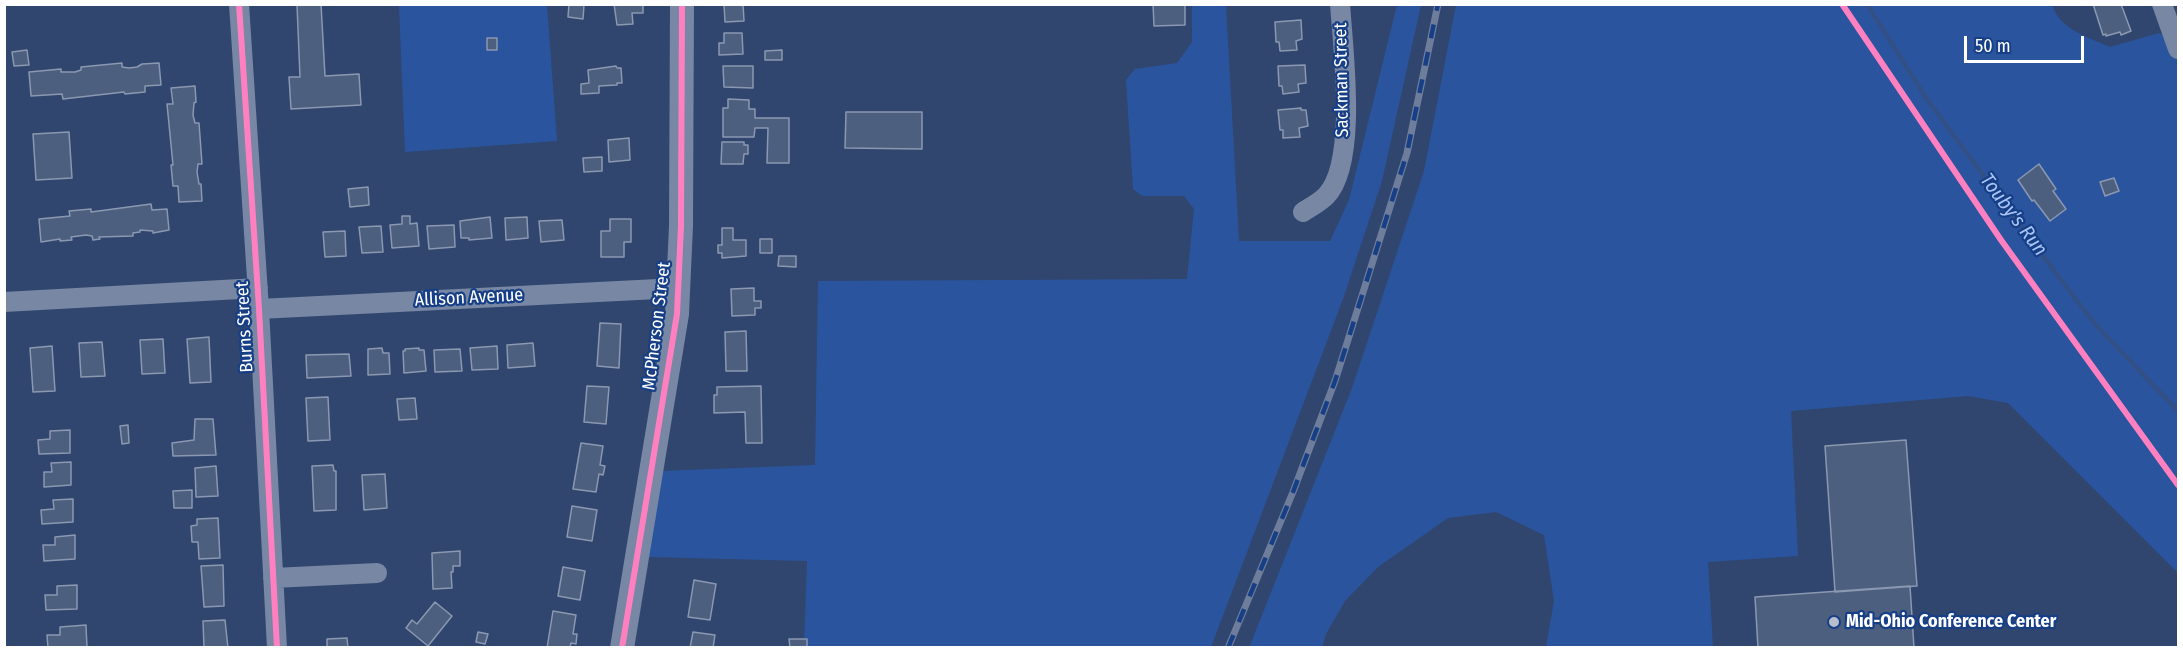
<!DOCTYPE html>
<html>
<head>
<meta charset="utf-8">
<style>
  body { margin:0 }
  #map { position:relative; width:2183px; height:652px; overflow:hidden; background:#30466e; font-family:"Fira Sans Condensed",sans-serif }
  canvas { display:block }
  .frame { position:absolute; inset:0; border:6px solid #fff; pointer-events:none }
  .scale { position:absolute; left:1964px; top:36px; width:120px; height:27px; box-sizing:border-box; border:3px solid #fff; border-top:0; padding-left:8px; font-size:18px; line-height:21px; white-space:nowrap; color:#fff; -webkit-text-stroke:4px #173f87; paint-order:stroke }
</style>
</head>
<body>
<div id="map">
<canvas width="2183" height="652"></canvas>
<div class="frame"></div>
<div class="scale">50 m</div>
</div>
<script>
const ctx = document.querySelector('canvas').getContext('2d');
ctx.lineJoin = 'round';
function fill(path, color) {
  ctx.fillStyle = color;
  ctx.fill(path, 'evenodd');
}
function strokePath(path, color, width, dash) {
  ctx.strokeStyle = color;
  ctx.lineWidth = width;
  ctx.lineCap = dash ? 'butt' : 'round';
  ctx.setLineDash(dash || []);
  ctx.stroke(path);
}
function write(font, color, halo, rows, align = 'center') {
  ctx.font = font + ' "Fira Sans Condensed",sans-serif';
  ctx.lineWidth = 4.5;
  ctx.setLineDash([]);
  ctx.textBaseline = 'middle';
  ctx.strokeStyle = halo;
  ctx.fillStyle = color;
  for (const [text, x, y, turn = 0] of rows) {
    ctx.save();
    ctx.translate(x, y);
    ctx.rotate((+turn || 0) * Math.PI / 180);
    ctx.textAlign = isNaN(turn) ? turn : align;
    if (halo) ctx.strokeText(text, 0, 0);
    ctx.fillText(text, 0, 0);
    ctx.restore();
  }
}
const green = new Path2D(`
  M2052 4C2058 29 2090 38 2110 47L2159 33 2166 36 2178 60V573L2008 403 1968 396 1791 411 1798 556 1708 562 1713 647H1546L1554 601 1544 535 1496 512 1448 518 1378 567 1345 601 1326 634 1322 647 1249 648 1352 388 1424 171 1456 5Z
  M399 5H547L557 141 405 152Z
  M1192 5H1226L1239 241H1330L1349 200 1397 5H1421L1382 181 1343 299 1211 647H804L807 561 648 557 661 471 815 465 818 281 1187 279 1194 209 1184 196H1142L1133 189 1126 80 1135 69 1177 63 1192 42Z`);
const stream = new Path2D(`
  M1867 4 1926 98 2055 272 2095 324 2178 411`);
const building = new Path2D(`
  M321 4 325 76 359 74 361 105 291 109 289 77H300L297 5Z
  M569 4 584 5 583 19 568 17Z
  M614 4H643V13H632L633 24 617 25Z
  M724 4H743L744 21 725 22Z
  M1153 4H1185V25L1154 26Z
  M2093 4H2121L2131 31 2121 35 2120 32 2106 36V34L2103 35Z
  M1301 20 1302 39 1296 41 1297 50 1280 51 1279 42H1276L1275 22Z
  M724 33H742L743 54 719 55V43H724Z
  M487 38H497V50H487Z
  M27 50 29 65 14 66 12 52Z
  M782 50V60H765V51Z
  M122 63V67L129 68 137 67 142 64 159 63 161 85 145 86V92L125 94 124 92 63 99 62 94 31 96 29 72 61 69V72H75L81 70V67Z
  M1305 65 1306 83 1298 84 1299 92 1283 94 1282 86H1279L1278 66Z
  M616 66 617 68H621L622 83H617V85L599 86V93L581 94V84L589 83 588 70Z
  M723 66H753V88L724 87Z
  M195 86 196 102 194 103 193 115 195 123H199L202 164H198L197 172 199 184H201L202 201 179 202 178 186H173L171 165H173L167 104H173L171 88Z
  M728 99 749 100V109H755V118H789V163H767L768 128H755L754 137H723V108H728Z
  M1301 108V110H1306L1308 126 1299 128 1300 137 1283 138V130H1280L1278 110Z
  M846 112H922V149L845 148Z
  M69 132 72 178 36 180 33 134Z
  M629 138 630 160 609 162 608 140Z
  M722 142H744V145H748V154H744L743 164H721Z
  M602 157V171L584 172 583 158Z
  M2039 164 2056 189 2053 191 2066 209 2050 221 2034 200 2032 201 2018 180Z
  M2114 178 2119 191 2105 196 2100 182Z
  M368 187 369 205 350 207 348 189Z
  M151 204 152 210 167 209 169 230 153 233V231L140 230V232L133 233V236L99 237 100 239 93 240 92 236 86 235 71 237 72 240 60 241V239L41 242 39 219 70 216 69 211 91 209V212Z
  M402 216H410V224L417 223 419 246 392 248 390 225 402 224Z
  M490 217 492 238 469 240V238H461L460 221Z
  M527 217 528 238 506 240 505 218Z
  M610 219H631V242H624V257H601V231H610Z
  M562 220 564 240 541 242 539 221Z
  M454 225 455 247 429 249 427 226Z
  M381 226 383 252 362 253 359 227Z
  M722 228H733V240H746V256L722 258V253H718V245H722Z
  M345 231 346 256 325 257 323 232Z
  M760 239H772V253H760Z
  M779 256H796V267L778 266Z
  M754 288V301H761V308H755V315L732 316 731 289Z
  M600 323 621 324 619 368 597 366Z
  M746 331 747 371H726L725 332Z
  M209 337 211 382 190 383 187 339Z
  M163 339 165 373 142 374 140 340Z
  M102 342 105 376 81 377 79 343Z
  M533 343 535 366 508 368 507 345Z
  M52 346 55 391 33 392 30 348Z
  M497 346 498 369 472 370 470 348Z
  M382 348 383 353H389L390 374 368 375V349Z
  M419 348V350H424L426 371 404 373 403 351H405V349Z
  M460 349 462 371 435 372 434 350Z
  M349 354 351 376 307 378 306 355Z
  M587 386 609 387 606 424 584 422Z
  M761 386 762 443H746L745 412 714 413V395H717V387Z
  M328 397 330 440 308 441 306 398Z
  M415 398 417 419 399 420 397 399Z
  M195 419H213L216 455 173 456 172 443 194 440Z
  M128 425 129 443 122 444 120 426Z
  M70 430V453L39 454 38 440 50 439V431Z
  M1906 440 1917 586 1835 592 1825 446Z
  M581 443 603 446 600 465 605 466 603 475 599 474 596 492 573 489Z
  M71 462V485L44 487V472H52L51 463Z
  M333 465 334 471H336V510L314 511 312 466Z
  M216 466 218 496 196 497 195 468Z
  M385 474 387 508 364 510 362 475Z
  M192 490V508H174L173 491Z
  M73 499V522L42 524 41 510 54 509 53 500Z
  M572 506 597 510 592 541 567 537Z
  M218 518 220 558 199 559 198 542H192L191 526 197 525V519Z
  M75 535V559L44 561 43 545H55V537Z
  M460 551V566H453V572H451L452 588 433 589 432 553Z
  M223 565 224 606 204 607 201 566Z
  M563 567 585 571 580 600 558 596Z
  M694 580 716 584 710 620 688 617Z
  M77 585V609L46 610 45 595H57V586Z
  M1910 586 1914 648H1758L1755 597Z
  M435 602 452 616 428 646 406 628 412 620 417 624Z
  M553 611 576 615 573 634H577L576 644 571 643 570 648H547Z
  M225 620 228 648H204L203 621Z
  M86 625 87 648H48L47 635H60V627Z
  M478 632 488 634 485 644 476 642Z
  M693 632 715 635 713 648H690Z
  M347 638 348 648H327V639Z
  M789 639H807V648H790Z`);
const minor = new Path2D(`
  M239 4 259 309 277 648
  M2162 4 2178 49
  M1303 212C1311 207 1320 202 1326 196 1358 163 1343 49 1340 4
  M4 302 258 288
  M259 309 678 288
  M273 578 377 573`);
const tertiary = new Path2D(`
  M622 648 677 314 681 226 682 4`);
const rail = new Path2D(`
  M1228 648 1293 492 1335 381 1407 153 1438 4`);
const cycleway = new Path2D(`
  M239 4 259 309 277 648
  M1842 4 2001 240 2178 485
  M622 648 677 314 681 226 682 4`);
const markers = [
  [1834,622,6,"#b7becc"]
];
const streetNames = [
  ["Sackman Street",1342,80,-91],
  ["Allison Avenue",469,298,-3],
  ["McPherson Street",657,326,-83],
  ["Burns Street",245,327,-93]
];
const poiNames = [
  ["Mid-Ohio Conference Center",1846,622]
];
const waterNames = [
  ["Touby's Run",2013,215,53]
];
fill(green, '#2a559e');
strokePath(stream, '#335086', 4.5);
fill(building, '#4d5f7e');
strokePath(building, '#8b98b1', 1.5);
strokePath(minor, '#7787a4', 20);
strokePath(tertiary, '#7787a4', 24);
strokePath(rail, '#6d7d9b', 7);
strokePath(rail, '#173f87', 4.5, [14]);
strokePath(cycleway, '#ff80c0', 6);
for (const [x, y, r, color] of markers) {
  const dot = new Path2D();
  dot.arc(x, y, r, 0, 2 * Math.PI);
  ctx.fillStyle = color;
  ctx.fill(dot);
  strokePath(dot, '#173f87', 2);
}
write('18px', '#fff', '#173f87', streetNames);
write('bold 18px', '#fff', '#173f87', poiNames, 'left');
write('italic 20px', '#a9c5f5', '#173f87', waterNames);
</script>
</body>
</html>
